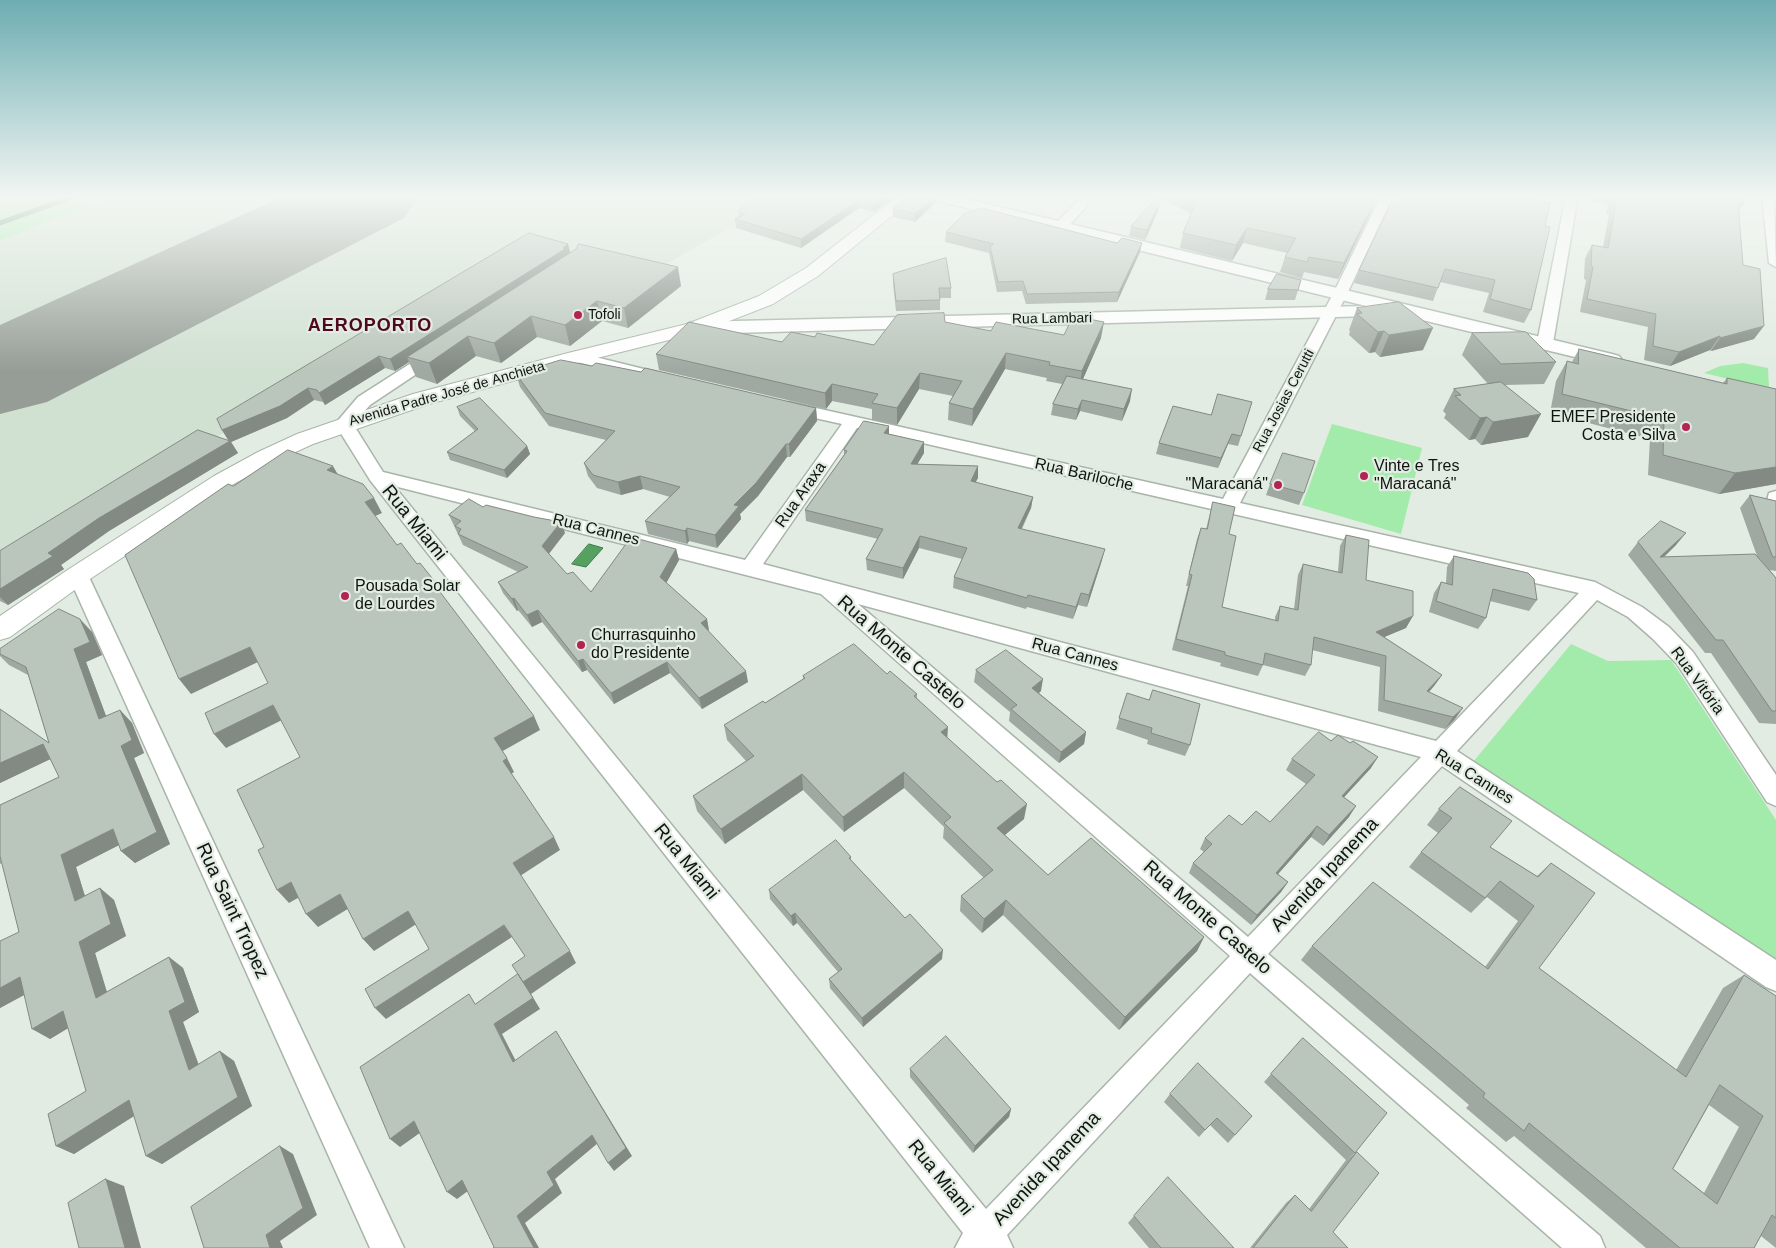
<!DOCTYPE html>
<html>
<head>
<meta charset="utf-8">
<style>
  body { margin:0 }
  canvas { display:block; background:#e2ece2 }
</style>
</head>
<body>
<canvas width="1776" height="1248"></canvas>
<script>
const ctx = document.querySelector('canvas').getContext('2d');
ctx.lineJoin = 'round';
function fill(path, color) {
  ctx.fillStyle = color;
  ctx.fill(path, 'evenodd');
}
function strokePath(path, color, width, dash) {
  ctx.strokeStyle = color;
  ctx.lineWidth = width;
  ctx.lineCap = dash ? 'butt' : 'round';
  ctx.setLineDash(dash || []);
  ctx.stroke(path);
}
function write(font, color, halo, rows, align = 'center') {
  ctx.font = font + ' Arial,sans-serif';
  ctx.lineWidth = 4.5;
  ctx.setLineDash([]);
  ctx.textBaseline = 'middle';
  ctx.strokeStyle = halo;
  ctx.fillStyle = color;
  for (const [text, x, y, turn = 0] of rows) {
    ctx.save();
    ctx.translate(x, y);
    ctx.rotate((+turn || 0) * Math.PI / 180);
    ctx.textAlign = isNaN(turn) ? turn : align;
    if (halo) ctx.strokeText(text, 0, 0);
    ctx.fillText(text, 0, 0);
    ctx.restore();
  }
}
const built = new Path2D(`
  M112 196H771L752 215 644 277 317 375 0 571V241Z`);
const green = new Path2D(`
  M0 196H112L0 241Z
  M1743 363 1768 368 1769 389 1704 373 1720 366Z
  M1332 424 1422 448 1401 534 1302 505Z
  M1571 644 1608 661 1671 660 1776 820V959L1473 762Z`);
const water = new Path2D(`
  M589 544 603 548 586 567 572 564Z`);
const stream = new Path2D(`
  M0 223 75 196`);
const runway = new Path2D(`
  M284 196H419L404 218 47 402 0 414V325Z`);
const minor = new Path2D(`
  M1083 196H1096L1066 229H1056L1054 226 1056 223Z
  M1381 196H1393L1347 294 1240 503 1595 582 1642 607 1669 627 1693 652 1776 775V806L1767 802 1677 664 1653 639 1628 617 1597 600 1457 751 1776 960V991L1766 987 1442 766 1268 954 1600 1236 1605 1248H1562L1250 973 1007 1235 1013 1248H955L963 1233 370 480 335 424 358 397 430 351H442L444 354 442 357 370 405 353 424 383 472 745 560 842 424 783 411 781 407 783 403 789 402 1223 499 1333 294ZM857 428 1579 593 1436 741 763 564ZM394 486 821 594 1230 956 986 1209ZM858 604 1421 757 1248 937Z
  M1566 196H1578L1553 343 1550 346H1540L1537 343Z
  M1762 196H1774L1776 267 1769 263Z
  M575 352 656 372 658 375 656 378 650 380 569 360 567 357 569 354Z
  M1776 491V521L1769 519 1765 508 1769 493Z
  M78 568 85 570 88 575 404 1248H370L68 575 71 570Z`);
const tertiary = new Path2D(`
  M927 196H954L1612 354 1619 356 1622 360 1619 364 1612 366 1381 310 1379 315 1373 316 694 334 687 332 685 328 687 324 694 322 1366 306 930 199Z`);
const secondary = new Path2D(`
  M898 196H916L818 276 773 304 701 332 581 362 429 404 313 444 274 462 230 486 87 581 10 637 0 640V616L69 569 214 476 258 452 297 434 413 394 568 353 687 324 759 296 806 268Z`);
const wall = new Path2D(`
  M759 196H896L874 212 859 208 801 248 736 228 735 219 739 217 738 211Z
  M1158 196H1362L1376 199 1370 214 1338 279 1304 272 1302 278 1280 272 1285 257 1287 253 1243 243 1232 261 1180 248 1183 233 1191 213 1157 198Z
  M1592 196H1744V204L1739 211 1743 265 1754 339 1711 351 1710 350 1670 366 1644 360 1648 327 1580 312 1586 280 1584 279 1585 258 1592 245 1603 247 1609 214H1606L1608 204 1592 201Z
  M1535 200 1545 226 1531 310 1524 323 1483 312 1489 293 1440 282 1433 301 1354 283 1359 270 1396 206Z
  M936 202 915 222 893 217V208Z
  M1158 211 1145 240 1129 236 1131 227Z
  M946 232 1140 252 1117 302 1026 304 1022 291 997 292 989 253 945 242Z
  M568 244 570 253 681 286 628 328 602 321 570 346 537 337 501 363 476 356 437 384 416 377 409 362 395 371 385 368 325 405 323 402 314 400 287 418 231 442 238 453 109 531 61 565 64 569 8 605 0 601V551L228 440 222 430Z
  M893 274 951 288V298H940V310L896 311 893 284Z
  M1301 280 1295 300H1265L1268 289Z
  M1357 308 1423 350 1380 357 1375 352 1369 353 1349 335 1350 331 1349 330Z
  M945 322 991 331 1101 338 1083 379 1130 401 1122 421 1080 411 1076 420 1051 415 1053 404 1062 384 1046 381 1047 378 1005 369 972 426 948 420 949 403 953 396 919 389 897 425 872 420V409L832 401 826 409 659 370 656 354 782 342 815 337 874 345Z
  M1472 333 1556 362 1544 384 1505 385 1528 437 1481 445 1475 439 1469 440 1444 418 1446 414 1443 411 1454 389 1488 384 1462 355Z
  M1579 349 1723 383 1727 378 1776 484 1719 494 1648 475 1650 439 1550 413 1556 381 1567 361 1572 362Z
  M592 366 816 408 817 421 790 457H787L758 496 740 514 741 519 717 548 689 541 687 544 648 534 645 521 670 497 643 489 621 495 597 488 588 476 584 463 606 440 549 426 520 387 516 374Z
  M1252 402 1238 446 1228 444 1218 468 1156 454 1159 443 1211 415Z
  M457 407 527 446 530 454 507 478 450 460 447 452 475 431 460 416Z
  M889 434 924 442V453L917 464 978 466V478L975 482 1033 497 1031 508 1022 529 1102 560 1087 607 1078 605 1073 619 1027 607 1026 609 953 588 954 577 962 559 919 548 903 579 867 570 866 559 878 539 806 521 805 510 844 455V450Z
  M1270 484 1304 493 1299 505 1266 495Z
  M1750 495 1776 501V571L1770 570 1776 578V724L1759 723 1711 653H1705L1628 555 1638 542 1676 545 1664 557 1757 556 1740 508Z
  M1213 502 1229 534 1222 607 1275 621V617L1280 606 1294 609 1298 575 1303 564 1338 572 1340 546 1346 535 1366 580 1406 628 1384 637 1442 675 1434 686 1429 692 1455 719 1445 729 1378 711 1380 667 1312 650 1311 665 1305 676 1263 665 1258 676 1220 666 1221 663 1172 650 1188 586H1186L1197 539 1201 528 1206 529Z
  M483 507 565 533 549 554 567 574 591 592 676 549 679 560 666 583 707 619 708 631 748 682 702 709 670 673 614 704 587 670 582 672 542 622 532 627 518 610 517 611 503 593 498 582 518 572 463 545 449 515Z
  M1454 556 1537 600 1529 611 1490 601 1486 618 1478 629 1429 612 1434 593 1441 582 1446 583 1447 567Z
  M92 632 102 655 86 662 106 716 120 710 132 723 144 753 134 758 170 844 135 863 121 851 119 845 76 867 85 896 100 888 114 900 126 936 95 953 107 992 169 957 183 968 199 1012 183 1022 199 1065 220 1051 234 1061 252 1106 162 1164 146 1156 134 1116 74 1154 56 1146 86 1091 68 1028 50 1039 24 995 0 1008 19 932 2 863 0 864V805L59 777 50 759 0 783V709L49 743 28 675 9 665 0 656V649Z
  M976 670 1041 691 1039 693 1086 732 1084 744 1059 763 1009 721 1010 712 974 682Z
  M887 674 917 694V698L948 738 1024 819 1005 835 1048 875 1204 937 1197 951 1119 1030 1003 915 982 933 960 911 961 896 984 878 943 838 944 827 904 788 844 832 803 790 725 844 697 811 693 796 746 761 727 740 724 725 765 703 803 679V676Z
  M1127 693 1190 745 1185 756 1147 744 1148 740 1116 729Z
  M1292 759 1371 768 1344 797 1349 817 1323 846 1311 837 1278 874 1288 882 1281 892 1251 925 1189 873 1193 863 1204 852 1200 849 1205 838 1242 825 1270 822 1306 784 1286 770Z
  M1460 787 1490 847 1537 876 1551 863 1539 968 1676 1070 1723 988 1744 975 1776 996V1248L1761 1236 1754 1248H1646L1514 1136 1506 1142 1466 1108 1469 1105 1301 960 1312 946 1485 967 1518 921 1487 897 1471 913 1409 867 1421 852 1438 833 1427 825 1439 809ZM1709 1105 1739 1127 1704 1193 1673 1169Z
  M851 857V860L942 959 863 1027 830 988 829 979 838 972 797 923 793 926 770 899 769 890Z
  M1303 1038 1355 1153 1346 1160 1264 1082Z
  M910 1069 1011 1109 1009 1117 973 1153 910 1077Z
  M1170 1094 1252 1116 1228 1143 1210 1125 1199 1137 1164 1102Z
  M1357 1152 1333 1232 1348 1248H1250L1286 1203 1295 1195 1309 1209 1346 1160Z
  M1134 1216 1234 1248H1149L1128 1223Z`);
const shadedWall = new Path2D(`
  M884 196H896L874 212V204Z
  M935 196H937L936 202 915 222V214Z
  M1376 199 1370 214 1338 279 1344 263Z
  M859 200V208L801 248V239Z
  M1160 202 1158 211 1145 240 1147 230Z
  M1247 228 1243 243 1232 261 1236 245Z
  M1142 243 1140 252 1117 302 1119 292Z
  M568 244 571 256 407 357 409 362 395 371 390 359Z
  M678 267 681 286 628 328 624 308Z
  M597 301 602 321 570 346 565 325Z
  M531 316 537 337 501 363 494 343Z
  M1104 322 1101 338 1079 388 1082 371Z
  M1764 326 1754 339 1711 351 1720 338Z
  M1433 328 1423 350 1380 357 1389 335Z
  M1384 331 1375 352 1369 353 1378 332Z
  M468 336 476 356 437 384 429 363Z
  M1720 336 1710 350 1670 366 1679 352Z
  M1006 353 1005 369 972 426 973 409Z
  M379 356 385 368 325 405 319 393Z
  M920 373 919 389 897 425V408Z
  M832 384V401L826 409 825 393Z
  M308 388 314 400 287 418 231 442 238 453 109 531 61 565 64 569 8 605 0 597V589L48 553 99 518 229 441 222 430Z
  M1132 389 1130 401 1122 421 1124 409Z
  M1082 400 1080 411 1076 420 1078 409Z
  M816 408 817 421 790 457 789 444Z
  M1541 414 1528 437 1481 445 1493 422Z
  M1487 417 1475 439 1469 440 1480 418Z
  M889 426V437L884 433Z
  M1232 434 1228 444 1218 468 1221 458Z
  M924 442V453L911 475V464Z
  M786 444 787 457 758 496 740 514 741 519 717 548 715 535 734 505Z
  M527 446 530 454 507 478 504 470Z
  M333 466 341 480 327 470Z
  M978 466V478L970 493 971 481Z
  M1776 467V484L1719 494 1735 473Z
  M640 476 643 489 621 495 618 482Z
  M1033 497 1031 508 1016 539 1018 528Z
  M374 498 382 513 373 517 365 502Z
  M561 522 565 533 546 557 542 546Z
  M687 528 689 541 687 544 685 531Z
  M1686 533 1676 545 1655 565 1660 557Z
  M920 536 919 548 903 579V568Z
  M676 549 679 560 663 589 660 577Z
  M1105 549 1102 560 1087 607 1089 595Z
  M436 583 443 598 434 584Z
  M1081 593 1078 605 1073 619 1076 607Z
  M514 598 518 610 517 611 512 599Z
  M538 610 542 622 532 627 527 615Z
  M1413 616 1406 628 1370 643 1376 632Z
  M80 619 92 632 102 655 86 662 112 732 99 719 74 649Z
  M707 619 709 630 703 634 701 623Z
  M250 647 260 661 191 694 179 679Z
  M583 659 587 670 582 672 578 661Z
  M667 662 670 673 614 704 611 693Z
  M746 671 748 682 702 709 699 698Z
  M1442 675 1434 686 1420 702 1427 691Z
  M1043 679 1041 691 1030 699 1032 688Z
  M273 705 284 719 226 748 214 734Z
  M1463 708 1455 719 1445 729 1453 717Z
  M120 710 132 723 144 753 134 758 170 844 135 863 121 851Z
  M534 716 540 730 501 752 494 738Z
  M948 727 947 742 941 732Z
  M1086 732 1084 744 1059 763 1061 752Z
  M43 744 57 756 0 783V763Z
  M1378 757 1371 768 1335 807 1342 796Z
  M507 758 514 772 510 775 503 761Z
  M904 772V788L844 832 843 817Z
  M802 774 803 790 725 844 721 829Z
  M1027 804 1024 819 995 843 997 828Z
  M1356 806 1349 817 1323 846 1329 835Z
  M1317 826 1311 837 1270 883 1276 873Z
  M113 829 127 841 76 867 90 913 75 901 61 855Z
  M554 837 560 850 520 876 513 863Z
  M291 882 303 895 289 903 277 890Z
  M1288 882 1281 892 1251 925 1257 915Z
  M100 888 114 900 126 936 95 953 112 1009 96 998 79 942Z
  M340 894 351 907 318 927 306 914Z
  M1006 900 1003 915 982 933 984 919Z
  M408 911 418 923 374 951 363 939Z
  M795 913 797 923 793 926 791 916Z
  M504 925 512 937 386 1019 375 1008Z
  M1204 937 1197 951 1119 1030 1125 1017Z
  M943 950 942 959 863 1027 862 1018Z
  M570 951 576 963 531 994 540 1009 502 1034 521 1071 513 1062 494 1024 518 974Z
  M169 957 183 968 199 1012 183 1022 204 1080 189 1070 169 1011Z
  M20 977 37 988 0 1008V988Z
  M63 1011 80 1021 50 1039 32 1029Z
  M556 1031 632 1156 614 1171 608 1163Z
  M220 1051 234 1061 252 1106 162 1164 146 1156Z
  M129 1100 145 1109 74 1154 56 1146Z
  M1011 1109 1009 1117 973 1153 975 1146Z
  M414 1121 424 1130 400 1147 390 1139Z
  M592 1135 598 1143 555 1179 562 1193 525 1223 539 1248H534L517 1216 547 1172Z
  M280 1146 293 1154 317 1215 280 1241 283 1248H270L266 1235Z
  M106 1179 124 1186 141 1248H125Z
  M462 1180 472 1188 457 1199 447 1192Z`);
const building = new Path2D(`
  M759 196H884L874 204 859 200 801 239 735 219 745 214 738 211Z
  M909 196H935L915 214 893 208Z
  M1190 196H1362L1376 199 1344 263 1309 257 1307 262 1285 257 1296 238 1247 228 1236 245 1183 233 1197 199Z
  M1401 196H1536L1535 200 1550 203 1545 226 1550 227 1531 310 1490 299 1495 280 1445 269 1438 288 1359 270 1390 205 1396 206Z
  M1614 196H1744V204L1738 203 1743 265 1760 269 1764 326 1720 338V336L1679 352 1653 346 1656 314 1587 299 1593 267 1591 266 1592 245 1608 248 1616 202 1613 201Z
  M1155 199 1160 202 1147 230 1131 227Z
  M982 208 1117 243 1122 238 1142 243 1119 292 1027 294 1023 281 998 282 990 246 994 244 946 232 964 214Z
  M529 233 568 244 563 248 565 249 390 359 379 356 319 393 317 390 308 388 280 406 222 430 217 419Z
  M579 244 678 267 624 308 597 301 565 325 531 316 494 343 468 336 429 363 407 357 576 249Z
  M946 258 951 288H939L940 300 896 301 893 274Z
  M1277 274 1301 280 1298 290 1268 289Z
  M1399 302 1433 328 1389 335 1384 331 1378 332 1357 314 1362 313 1357 308Z
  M944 313 945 322 991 331 996 322 1064 335 1073 316 1104 322 1082 371 1049 365 1050 362 1006 353 973 409 949 403 962 381 920 373 897 408 872 403 878 394 832 384 825 393 656 354 689 322 782 342 791 332 815 337 817 333 874 345 897 315Z
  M1526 332 1556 362 1501 364 1472 333Z
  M1579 349 1727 384V378L1776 389V467L1735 473 1663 455 1664 419 1562 394 1567 361 1578 364Z
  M561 360 592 366 596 363 641 372 645 368 816 408 789 444H786L756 483 734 505 739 506 715 535 687 528 685 531 645 521 680 487 640 476 618 482 593 475 584 463 615 431 545 413 516 374Z
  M1067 376 1132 389 1124 409 1082 400 1078 409 1053 404Z
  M1501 382 1541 414 1493 422 1487 417 1480 418 1455 396 1461 395 1454 389Z
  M1218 394 1252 402 1241 436 1232 434 1221 458 1159 443 1173 406 1211 415Z
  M480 398 527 446 504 470 447 452 478 429 457 407Z
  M864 421 889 426 884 433 924 442 911 464 978 466 971 481 1033 497 1018 528 1105 549 1089 595 1081 593 1076 607 1028 595 1027 598 954 577 967 548 920 536 903 568 866 559 883 529 805 510 847 451 844 450Z
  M198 430 230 441 99 518 48 553 53 556 0 589V551Z
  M288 450 333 466 327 470 363 484 374 498 365 502 397 545 401 543 417 564 420 563 436 583 434 584 534 716 494 738 507 758 503 761 554 837 513 863 570 951 523 982 512 965 525 956 504 925 375 1008 365 989 429 949 408 911 363 939 340 894 306 914 291 882 277 890 258 850 264 847 237 790 300 757 273 705 214 734 205 713 268 683 250 647 179 679 125 555 228 484 233 486Z
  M1283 453 1315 461 1304 493 1270 484Z
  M1750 495 1776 501V557H1773Z
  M469 499 483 507 486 505 534 517 561 522 542 546 567 574 573 572 591 592 631 537 676 549 660 577 707 619 701 623 746 671 699 698 667 662 611 693 583 659 578 661 538 610 527 615 514 598 512 599 498 582 528 567 458 534 461 529 455 526 461 521 449 515Z
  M1213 502 1235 507 1229 534 1236 536 1222 607 1278 621 1280 606 1298 610 1303 564 1342 573 1346 535 1369 540 1366 580 1413 591V616L1376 632 1442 675 1427 691 1463 708 1453 717 1384 700 1386 656 1314 637 1311 665 1265 653 1263 665 1225 655V652L1176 639 1192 575 1189 574 1201 528 1207 529Z
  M1661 521 1686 533 1660 557 1755 554 1776 578V711H1772L1723 640H1716L1638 542Z
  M1454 556 1528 573 1534 579 1537 600 1493 589 1486 618 1436 601 1441 582 1452 585Z
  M59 609 80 619 90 642 74 649 99 719 120 710 132 740 121 746 157 832 121 851 113 829 61 855 75 901 100 888 111 924 79 942 96 998 169 957 185 1002 169 1011 189 1070 220 1051 238 1097 146 1156 129 1100 56 1146 48 1114 86 1091 63 1011 32 1029 20 977 0 988V941L19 932 0 856V805L59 777 43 744 0 763V709L49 743 26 667 0 654V649Z
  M854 644 887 674 890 671 917 694 914 696 948 727 941 732 997 782 1001 780 1027 804 997 828 1048 875 1091 838 1204 937 1125 1017 1006 900 984 919 961 896 993 870 944 823 951 817 904 772 843 817 802 774 721 829 693 796 754 756 724 725 763 701 765 703 805 678 803 676Z
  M1006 650 1043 679 1032 688 1086 732 1061 752 1011 709 1017 705 976 670Z
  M1153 690 1200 704 1190 745 1151 733 1152 728 1119 718 1127 693 1149 700Z
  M1319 732 1331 741 1338 735 1350 743 1353 741 1378 757 1342 796 1356 806 1329 835 1317 826 1276 873 1288 882 1257 915 1193 863 1212 844 1205 838 1229 815 1242 825 1256 811 1270 822 1315 775 1292 759Z
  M1460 787 1512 821 1490 847 1538 877 1551 863 1595 893 1539 968 1686 1077 1744 975 1776 996V1218L1772 1215 1754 1248H1680L1529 1123 1524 1131 1483 1097 1485 1093 1312 946 1373 882 1488 969 1534 906 1500 881 1485 898 1421 852 1452 818 1439 809ZM1720 1085 1763 1116 1717 1204 1673 1169Z
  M836 840 851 857 849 858 905 918 910 914 943 950 862 1018 829 979 842 969 795 913 791 916 769 890Z
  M518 974 533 998 494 1024 513 1062 556 1031 626 1148 608 1163 592 1135 547 1172 554 1185 517 1216 534 1248H493L494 1247 462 1180 447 1192 414 1121 390 1139 360 1067 469 994 475 1004Z
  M946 1036 1011 1109 975 1146 910 1069Z
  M1303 1038 1387 1113 1355 1153 1271 1074Z
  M1198 1063 1252 1116 1235 1135 1217 1118 1205 1130 1170 1094Z
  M280 1146 303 1208 266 1235 270 1248H204L191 1207Z
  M1357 1152 1379 1173 1333 1232 1348 1248H1253L1295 1195 1311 1211Z
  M1168 1177 1234 1248H1161L1134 1216Z
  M106 1179 125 1248H79L68 1203Z`);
const markers = [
  [578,315,5,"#b32353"],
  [1686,427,5,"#b32353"],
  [1364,476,5,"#b32353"],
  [1278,485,5,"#b32353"],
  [345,596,5,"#b32353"],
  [581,645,5,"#b32353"]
];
const farPoinames = [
  ["Tofoli",588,315]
];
const farStreetnames = [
  ["Rua Lambari",1052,319,-1],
  ["Avenida Padre José de Anchieta",447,394,-16],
  ["Rua Josias Cerutti",1284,401,-62]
];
const poiNames = [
  ["EMEF Presidente",1676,418,"right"],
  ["Costa e Silva",1676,436,"right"],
  ["Vinte e Tres",1374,467],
  ["\"Maracaná\"",1374,485],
  ["\"Maracaná\"",1268,485,"right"],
  ["Pousada Solar",355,587],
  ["de Lourdes",355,605],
  ["Churrasquinho",591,636],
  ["do Presidente",591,654]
];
const streetNames = [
  ["Rua Bariloche",1084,475,13],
  ["Rua Araxa",801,495,-55],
  ["Rua Cannes",596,530,14],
  ["Rua Cannes",1075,655,15],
  ["Rua Vitória",1697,681,54],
  ["Rua Cannes",1474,777,32]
];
const farDistrictnames = [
  ["AEROPORTO",370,326]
];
const nearStreetnames = [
  ["Rua Miami",414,523,51],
  ["Rua Monte Castelo",901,653,41],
  ["Rua Miami",686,862,51],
  ["Avenida Ipanema",1325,875,-47],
  ["Rua Saint Tropez",232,911,65],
  ["Rua Monte Castelo",1207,918,41],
  ["Avenida Ipanema",1047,1169,-47],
  ["Rua Miami",940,1178,51]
];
fill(built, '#d0e0d1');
fill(green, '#a3ebaa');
fill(water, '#55a260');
strokePath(water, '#407748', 1);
strokePath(stream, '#407748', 5);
fill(runway, '#969d96');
strokePath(minor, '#a9b4aa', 3);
strokePath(tertiary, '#a9b4aa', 3);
strokePath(secondary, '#a9b4aa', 2);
fill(minor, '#fff');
fill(tertiary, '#fff');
fill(secondary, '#fff');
fill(wall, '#a0a9a1');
fill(shadedWall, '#828a83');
fill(building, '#bac5bb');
strokePath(building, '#828a83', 1);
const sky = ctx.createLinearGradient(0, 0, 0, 371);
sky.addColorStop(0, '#6dadb2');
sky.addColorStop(0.53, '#f2f6f2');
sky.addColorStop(1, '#f2f6f200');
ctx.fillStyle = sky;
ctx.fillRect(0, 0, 1776, 371);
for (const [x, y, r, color] of markers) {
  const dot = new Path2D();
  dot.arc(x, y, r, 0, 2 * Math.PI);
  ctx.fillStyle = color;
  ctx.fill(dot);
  strokePath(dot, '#e2ece2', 2);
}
write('14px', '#101410', '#e2ece2', farPoinames, 'left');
write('14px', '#101410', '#e2ece2', farStreetnames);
write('16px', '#101410', '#e2ece2', poiNames, 'left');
write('16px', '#101410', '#e2ece2', streetNames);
ctx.letterSpacing = '1px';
write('bold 18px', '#4e0920', '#e2ece2', farDistrictnames);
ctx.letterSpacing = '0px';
write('19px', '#101410', '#e2ece2', nearStreetnames);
</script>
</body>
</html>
